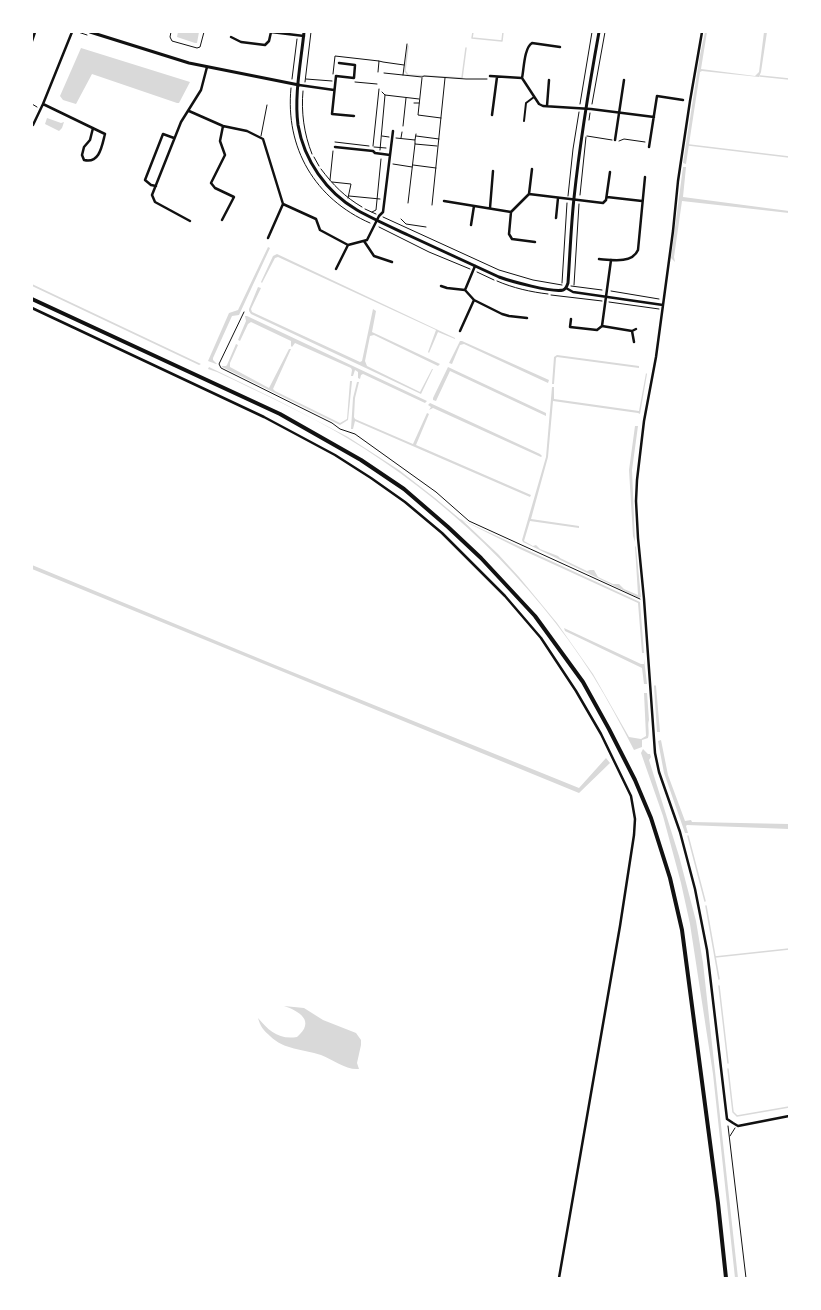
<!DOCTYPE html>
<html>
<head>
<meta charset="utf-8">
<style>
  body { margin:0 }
  #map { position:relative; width:821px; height:1310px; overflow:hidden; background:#fff; font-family:"Archivo Narrow",sans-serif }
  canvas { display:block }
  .frame { position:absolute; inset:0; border:33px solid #fff; pointer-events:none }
</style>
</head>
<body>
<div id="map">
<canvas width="821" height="1310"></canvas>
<div class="frame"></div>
</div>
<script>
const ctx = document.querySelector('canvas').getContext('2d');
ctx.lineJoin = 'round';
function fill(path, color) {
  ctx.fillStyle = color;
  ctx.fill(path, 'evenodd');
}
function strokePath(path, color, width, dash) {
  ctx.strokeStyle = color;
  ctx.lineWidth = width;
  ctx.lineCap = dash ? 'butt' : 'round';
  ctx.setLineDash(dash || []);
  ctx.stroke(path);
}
const water = new Path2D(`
  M178 32H199L197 43H195L177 37Z
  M705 32H707L701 69 755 76 759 72 764 32H767L761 72 759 77 702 71 700 72 686 164 683 163 700 55Z
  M81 48 190 82 179 103H177L92 74 76 104 63 100 60 96Z
  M47 118 61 123 64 122 62 128 59 131 45 124Z
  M683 167H686L683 197 789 211V213L682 201 674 257 675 262 671 258Z
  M268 247 270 248 239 315 232 316 213 358V360L217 364H216L208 361 229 313 238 310Z
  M277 254 455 338V339L438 332 429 353 428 352 436 330 278 257 275 258 262 283 261 282 273 256Z
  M32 284 201 364 199 365 32 286Z
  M258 287 261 288 251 309 252 312 360 362 362 361 373 309 376 311 372 332 440 364 438 366 374 335 370 336 365 361 367 366 420 392 432 369H433L421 394 251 314 249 311V309Z
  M245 316H247L427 401 425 403 363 374 361 375 360 379 358 378V372L355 370 353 376H351L352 370 351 368 295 343 292 347 291 346V341L251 322 248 324 240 341 238 340 246 321Z
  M460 341H462L549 380 548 383 464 344 460 345 452 364 449 363Z
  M236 344 238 345 230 363V367L269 388 289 349H291L273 389 275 391 340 423 347 419 350 381H352L348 420 340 425 222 367V366H226L227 365Z
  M557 355 639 366V368L557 357 556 358 554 384H552L554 357Z
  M209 367 279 401 348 437 399 470 435 498 460 519 640 602 644 653H642L638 603 520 549 462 520 498 554 519 577 557 623 593 674 629 737 641 739 646 736 644 693H647L649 720C647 725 650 732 648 738L642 740V747L634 750C621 725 608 700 593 676 531 579 445 497 347 438 305 413 261 393 217 372L208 369Z
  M448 367 546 413V416L450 371 436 401 433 400V398Z
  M646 373 647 374 640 414 638 413 553 401 548 457 531 519 579 526V528L530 521 524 541 533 546 536 545 540 549 558 556 560 558 587 571 590 570H594L598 577 613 584H619L624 589 638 595 635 546 636 547 641 597 639 598 523 542 522 540 546 457 552 387H554V399L639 411Z
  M357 382H359L355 398 354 417 355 419 413 444 427 413 429 414 416 445 531 495 530 497 355 421 353 429H351L353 398Z
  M430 403 540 454 542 456 541 457 433 408 429 410 431 407 428 405Z
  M635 426H638L632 470 635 542 633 536 629 470Z
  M32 565 275 665 579 788 606 758 610 763 579 793 32 569Z
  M564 628 641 664H644V659L647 684H644L642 668 565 631Z
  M655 685 656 686 660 732H657L654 686Z
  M661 740 668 775 685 821 691 820 692 822 789 824V829L687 825 686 826 688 833H685L664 773 658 741Z
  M643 749 648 754H650L651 757 649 760 679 856 696 921 703 963 738 1278H735L713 1074 690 924 681 883 663 816 641 753Z
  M284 1006 304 1008 323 1020 356 1033 361 1040V1045L357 1063 359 1069C345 1070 334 1060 321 1055 303 1049 284 1050 270 1036 264 1031 260 1026 258 1018 269 1031 279 1040 297 1037 316 1021 299 1011 284 1006Z`);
const stream = new Path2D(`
  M473 32 472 38 502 41 503 32
  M408 46 405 71 408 75 462 78 466 48
  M760 76 789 79
  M689 145 789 157
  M688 836 705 901
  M706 906 719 979
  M715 957 789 949
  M719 986 728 1063
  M728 1069 733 1112 737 1116 789 1107`);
const path = new Path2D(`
  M78 32 87 35
  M171 32 170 37 172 41 197 48 200 47 204 32
  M379 61 383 62 404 65
  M384 73 422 77 424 76 466 79H487
  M333 74 335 56 379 61 378 72
  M403 75 407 44
  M422 78 418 115 441 118
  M292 79 297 39
  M306 79 332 81
  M305 82 311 32
  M355 82 377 84
  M291 88C285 148 315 199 370 223
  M303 91C301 112 304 134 312 154
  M382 92 385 95 419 99
  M414 103H419
  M32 104 37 107
  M580 104 592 32
  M592 104 605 32
  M589 120 590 113
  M403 126 406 98
  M382 136 389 137
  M416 136 439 139
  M587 136 612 140
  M396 138 415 140 416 134
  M401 138 402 132
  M415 140V144L437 146
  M619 141 624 139 645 142
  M335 142 369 146
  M373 146 379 89
  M374 147 386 148
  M380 150 385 95
  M314 157 319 166
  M393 164 412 167
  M413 165 436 168
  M321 169C333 185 345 197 362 207
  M330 180 333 151
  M332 182 351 184 348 198
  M580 195 586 137
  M349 196 380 199
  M568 196 573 149 579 112
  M408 203 415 144
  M432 205 445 78
  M365 209 376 214
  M372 212 376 210 381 159
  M383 217 499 270 533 280 562 285
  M401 219 406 224 426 227
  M379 227 429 252 470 269
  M477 272 494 280
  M497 281C513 288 531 292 548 294
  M562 283 567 203
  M574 285 579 204
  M571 286 602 290
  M611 291 659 299
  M551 295 602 301
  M609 302 659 309
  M244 312 219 364 221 368 332 423 340 429 355 434 436 492 469 521 640 599
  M728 1126 746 1278
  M730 1136 735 1128`);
const service = new Path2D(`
  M261 136 267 105`);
const pedestrian = new Path2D(`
  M524 121 526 103 534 97`);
const minor = new Path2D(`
  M271 32 304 36
  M702 32 690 101 678 181 673 231 656 357 644 421 637 480 636 501 638 538 644 599 655 753 659 772 680 832 695 889 707 950 727 1119 733 1123 738 1126 789 1116
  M231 37 241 42 265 45 269 41 271 32
  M32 41 35 32
  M560 47 532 43C524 48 524 69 522 78L539 104 543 106 591 109 654 117
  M339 63 355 65 354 78 336 76 332 114 354 116
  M490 76 522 78
  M299 85 334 90
  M43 104 72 32
  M547 106 549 80
  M189 111 223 126 247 131 263 139 283 204 316 219 320 230 348 245 367 240 379 216 383 212 393 131
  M492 115 497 77
  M33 125 43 104 105 134C102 145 100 164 84 160L82 155 84 147 90 140 93 128
  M615 140 624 80
  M335 147 373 151 375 153 390 155
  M649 147 657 96 683 100
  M156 186 151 185 145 180 163 134 174 138
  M529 194 532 169
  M607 197 642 201
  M444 201 511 212
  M490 208 493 171
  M556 218 558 198
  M222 220 234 197 215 188 211 183 225 155 220 141 223 126
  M190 221 155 202 152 195 181 122 201 90 207 67
  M471 225 474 206
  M268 238 283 204
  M364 241 374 256 392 262
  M535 242 512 239 509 234 511 212 529 194 603 203 606 200 610 172
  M599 259C611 260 632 264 638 250L645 177
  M475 266 465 290 474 300 502 314 509 316 527 318
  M336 269 348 245
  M441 286 447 288 465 290
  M566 288 573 292 663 305
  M32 308 264 417 335 455 371 478 405 502 442 533 505 596 541 638 576 691 601 734 631 796 635 819 634 835 620 926 559 1278
  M571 319 570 327 597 330 602 326 632 331 634 342
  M602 326 611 260
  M460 331 474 300
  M632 331 636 329`);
const tertiary = new Path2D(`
  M90 32 189 63 299 85
  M304 32C301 62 294 95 298 125 304 160 326 192 357 210 373 219 391 227 408 235 438 249 469 263 499 277 510 281 553 293 563 290 566 289 567 286 568 283 570 254 571 226 574 198 580 142 589 87 599 32`);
const trunk = new Path2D(`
  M32 299 280 414 361 460 404 489 448 527 481 558 535 616 583 682 609 729 635 780 651 818 670 878 682 930 718 1203 726 1278`);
fill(water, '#d9d9d9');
strokePath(stream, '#d9d9d9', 1.5);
strokePath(path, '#111', 1);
strokePath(service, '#111', 1);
strokePath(pedestrian, '#111', 2);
strokePath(minor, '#111', 2.5);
strokePath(tertiary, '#111', 3);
strokePath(trunk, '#111', 4);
</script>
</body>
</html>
